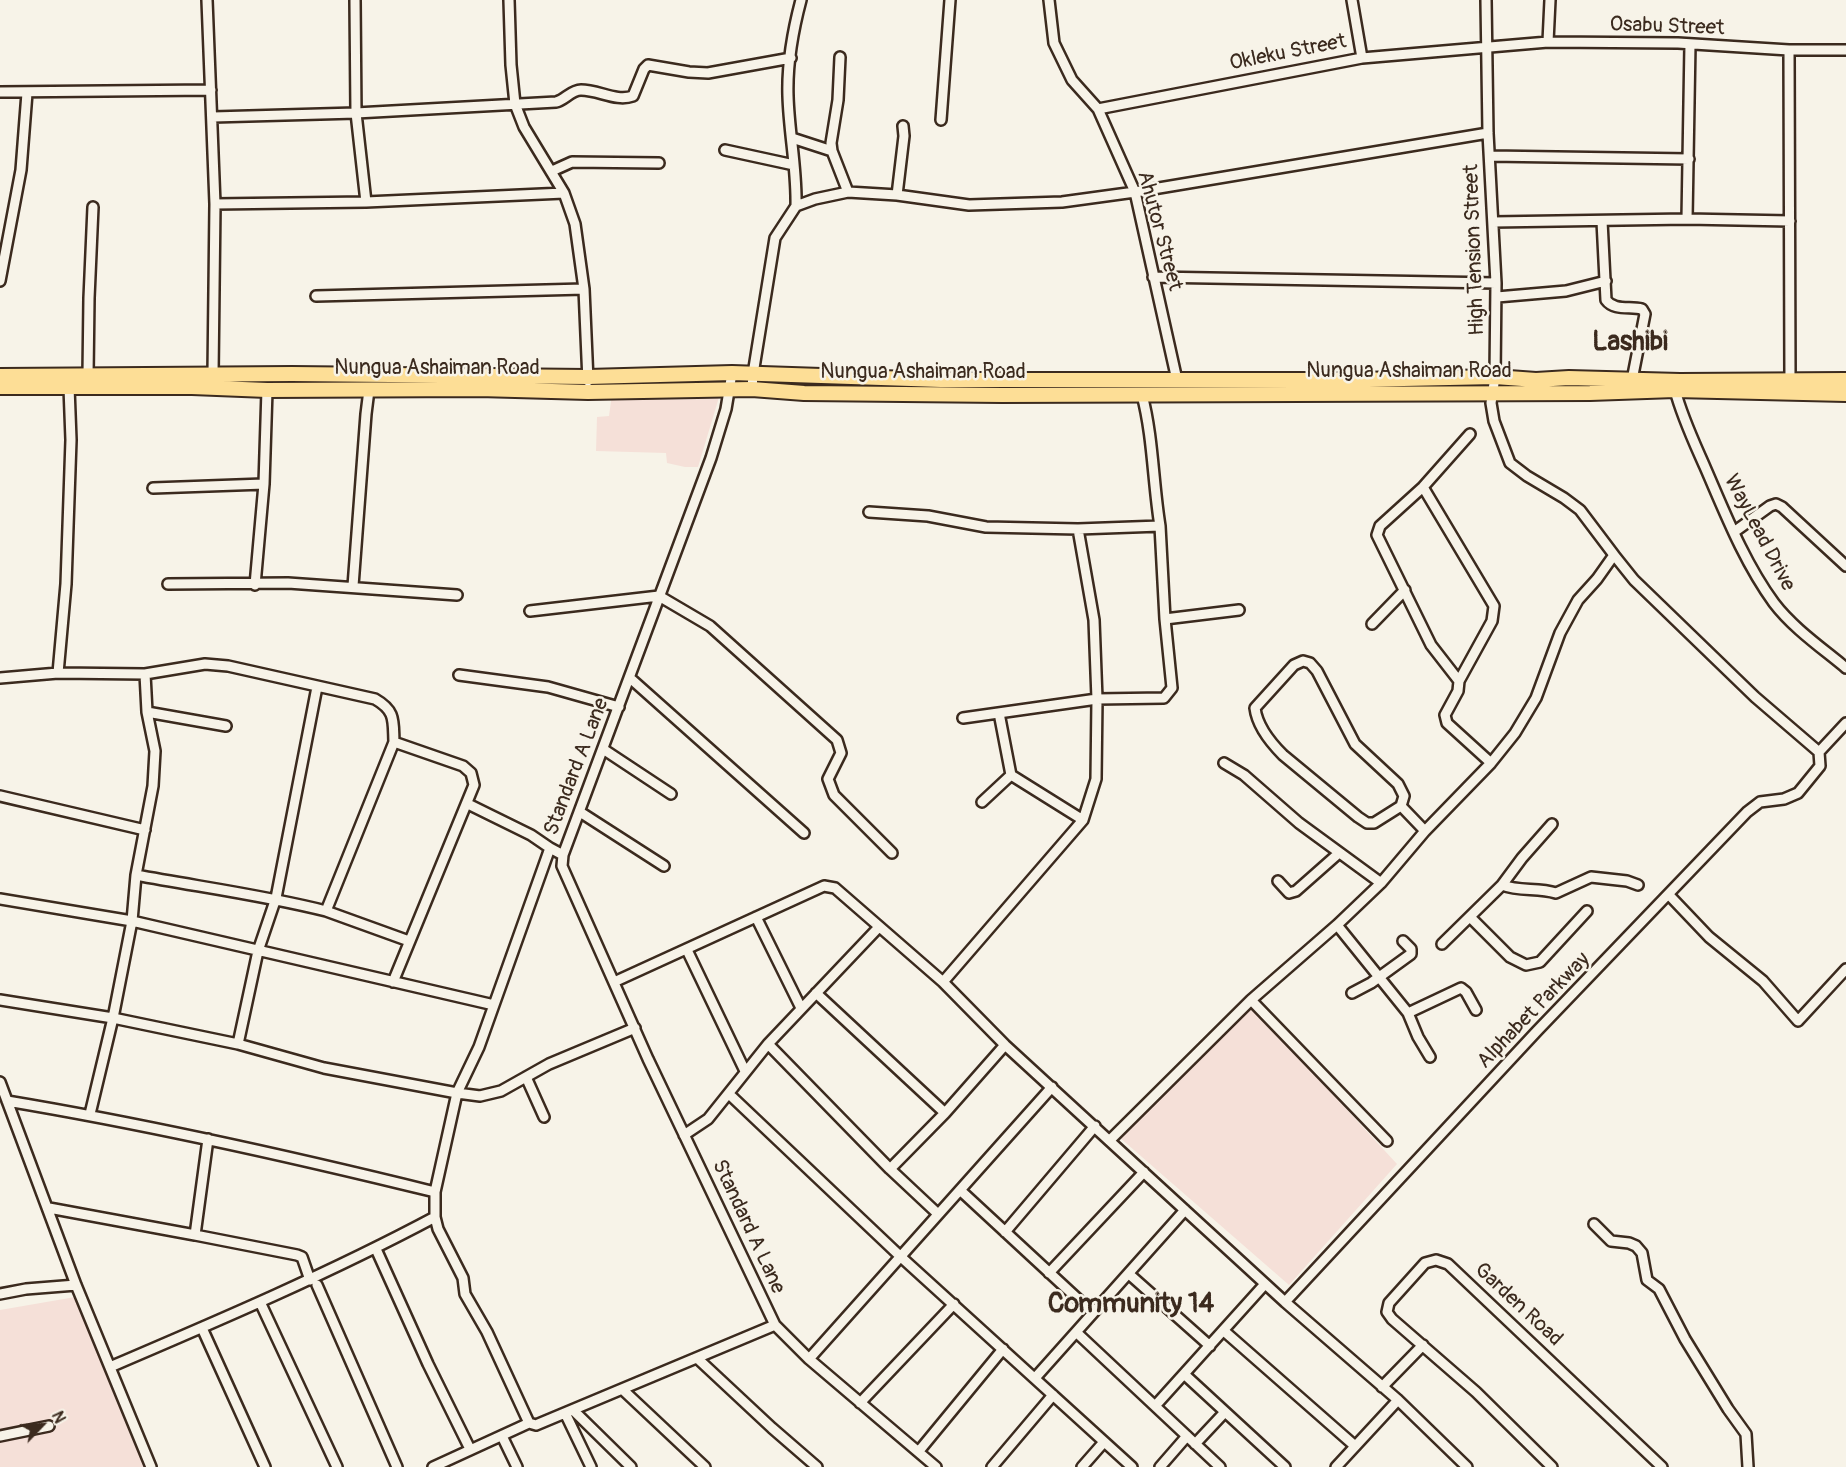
<!DOCTYPE html>
<html>
<head>
<meta charset="utf-8">
<style>
  body { margin:0 }
  #map { position:relative; width:1846px; height:1467px; overflow:hidden; background:#f7f3e8; font-family:Pangolin,sans-serif }
  canvas { display:block }
  .north { position:absolute; left:12px; top:1395px; width:60px; height:60px; -webkit-text-stroke:4px #f7f3e8; paint-order:stroke; rotate:65deg; font-size:16px; font-weight:700; line-height:24px; text-align:center; color:#3b2a1e }
  .north::after { content:''; display:block; margin:auto; width:21px; height:27px; background:#3b2a1e; clip-path:polygon(50% 0,100% 100%,50% 72%,0 100%) }
</style>
</head>
<body>
<div id="map">
<canvas width="1846" height="1467"></canvas>
<div class="north">N</div>
</div>
<script>
const ctx = document.querySelector('canvas').getContext('2d');
ctx.lineJoin = 'round';
function fill(path, color) {
  ctx.fillStyle = color;
  ctx.fill(path, 'evenodd');
}
function strokePath(path, color, width, dash) {
  ctx.strokeStyle = color;
  ctx.lineWidth = width;
  ctx.lineCap = dash ? 'butt' : 'round';
  ctx.setLineDash(dash || []);
  ctx.stroke(path);
}
function write(font, color, halo, rows, align = 'center') {
  ctx.font = font + ' Pangolin,sans-serif';
  ctx.lineWidth = 5;
  ctx.setLineDash([]);
  ctx.textBaseline = 'middle';
  ctx.strokeStyle = halo;
  ctx.fillStyle = color;
  for (const [text, x, y, turn = 0] of rows) {
    ctx.save();
    ctx.translate(x, y);
    ctx.rotate((+turn || 0) * Math.PI / 180);
    ctx.textAlign = isNaN(turn) ? turn : align;
    if (halo) ctx.strokeText(text, 0, 0);
    ctx.fillText(text, 0, 0);
    ctx.restore();
  }
}
const built = new Path2D(`
  M612 394H720L698 467H685L667 463 666 453 596 451 597 417 609 416Z
  M1252 1007 1397 1164 1289 1285 1119 1137Z
  M81 1296 148 1467H0V1310Z`);
const street = new Path2D(`
  M207 0 215 204 213 374
  M355 0 356 113 366 202
  M509 0 511 65 515 104 524 127 564 193 575 224 584 289 588 381
  M1049 0 1054 43 1072 80 1098 109 1135 192 1177 380
  M1352 0 1362 58
  M1486 0 1488 133 1496 283 1495 377 1491 403 1494 421 1510 463 1527 476 1564 498 1580 510 1614 555
  M1548 42 1550 0
  M1789 50 1790 384
  M840 57 838 100 831 143 832 151 848 192
  M0 92 211 90
  M1098 109 1362 58 1548 42 1678 43 1789 50H1846
  M213 117 356 113 556 102C565 100 571 90 581 90 599 90 616 102 633 96L644 69 648 65 689 72 708 73 791 58
  M941 120 950 0
  M792 138 832 151
  M725 150 794 165
  M1490 156 1689 159
  M552 171 572 162 659 163
  M897 195 904 136 903 126
  M215 204 366 202 564 193
  M796 206C797 169 789 133 788 96 787 65 793 30 801 0
  M1687 219 1690 44
  M1602 221 1606 300C1614 311 1630 306 1642 309L1645 314 1632 380
  M1493 222 1687 219 1790 221
  M1153 277 1496 283
  M0 281 21 170 27 93
  M316 296 584 289
  M1497 297 1566 291 1606 281
  M732 373 726 409 711 458 563 855 562 866 648 1059 775 1325 809 1359 936 1467
  M88 375 89 298 93 207
  M752 389 753 374 775 238 796 206 815 199 848 192 897 195 969 205 1062 202 1135 192 1488 133
  M1675 390C1682 417 1694 442 1705 467 1725 513 1744 562 1774 603 1793 628 1822 648 1846 668
  M1470 434 1423 487 1380 526 1377 535 1431 645 1459 681 1458 691 1445 715 1447 723 1491 763
  M1423 487 1494 606 1492 621 1459 681
  M153 488 264 484
  M869 512 928 516 986 527 1078 529
  M1734 532 1770 506 1776 504 1782 507 1846 566
  M168 584 288 583 457 595
  M255 585 264 484 267 390
  M353 586 366 414 369 390
  M530 611 659 596 710 626 837 740 841 753 828 779 834 795 892 853
  M1165 619 1239 610
  M1372 624 1405 590
  M1303 661 1310 663 1317 671 1355 744 1398 784 1404 796 1401 806 1374 823H1367L1358 817 1283 755C1271 743 1257 725 1255 708L1294 665Z
  M58 673 66 584 71 440 69 387
  M459 675 548 687 619 707
  M0 678 58 673 145 674 205 664 228 666 375 699C396 711 393 721 394 742L326 911C263 895 200 887 136 875
  M630 678 804 833
  M147 712 226 726
  M963 718 1097 699 1164 698 1172 688 1165 619 1160 526
  M603 749 671 794
  M1224 763 1244 775 1299 823 1381 883
  M1011 775 1083 820
  M0 796 145 830
  M982 802 1011 775 999 713
  M468 804 531 835 550 848
  M1401 806 1425 831
  M580 812 664 866
  M1278 881 1289 893 1296 891 1339 853
  M1502 885C1520 892 1538 887 1556 893L1591 877 1627 881 1638 885
  M1669 895 1709 937 1763 981 1798 1021 1846 969
  M0 899 132 921 494 1005
  M326 911 409 941
  M756 917 801 1008
  M1470 917 1510 957 1526 965 1540 962 1587 911
  M1337 925 1408 1013 1418 1037 1430 1057
  M1442 944 1502 885 1522 858 1552 824
  M687 950 745 1071
  M393 982 474 785 471 773 463 766 394 742
  M614 982 824 886 835 888 943 982 1005 1045 1285 1302 1398 1400 1467 1467
  M943 982 1083 820 1096 779 1097 699 1094 620 1078 529 1160 526C1153 483 1153 436 1142 395
  M816 993 945 1113
  M1352 993 1371 983 1411 954V949L1403 941
  M0 1000 113 1018 238 1044 324 1068 457 1093 480 1096 501 1091 549 1064 635 1028
  M1251 1000 1387 1141
  M1408 1013 1461 988 1466 992 1476 1010
  M238 1044 258 951 276 898 317 687
  M768 1044 890 1169 938 1214
  M526 1077 544 1117
  M0 1082 76 1285 151 1467
  M729 1094 901 1257 1132 1467
  M7 1101C151 1125 293 1157 435 1192
  M90 1114 113 1018 132 921 136 875 153 786 155 751 147 712 145 674
  M684 1135 708 1119 768 1044 879 927
  M208 1139 195 1235 297 1255 302 1257 310 1280
  M1110 1140 1251 1000 1337 925 1381 883 1425 831 1491 763 1515 733 1536 698 1560 633 1578 600 1597 579 1614 555 1634 580 1755 697 1819 752 1846 723
  M890 1169 945 1113 1005 1045
  M960 1190 1093 1313
  M49 1208 195 1235
  M1594 1224 1611 1241 1629 1243 1636 1246 1642 1253 1647 1280 1659 1289 1685 1339 1728 1409 1746 1434 1748 1467
  M1005 1232 1095 1126
  M376 1249 428 1364 470 1449
  M1049 1273 1144 1172
  M1129 1274 1210 1346
  M317 1285 397 1467
  M0 1294 26 1289 76 1285
  M260 1302 337 1467
  M1285 1302 1537 1031 1747 812 1760 802 1784 799 1798 793 1820 766 1819 752
  M202 1328 265 1467
  M1224 1331 1355 1446
  M1076 1332 1220 1467
  M697 1358 772 1428 817 1467
  M809 1359 1052 1087
  M110 1367C220 1320 330 1273 435 1217
  M1184 1374 1285 1467
  M1035 1378 1185 1210
  M1382 1387 1423 1345
  M622 1389 705 1467
  M860 1403 954 1304
  M1155 1406 1265 1284
  M573 1410 631 1467
  M565 1413 591 1467
  M529 1423 487 1332 465 1294 463 1278 438 1229 435 1217V1192L457 1093 479 1047 550 848 563 855
  M0 1436 49 1426
  M502 1436 517 1467
  M1195 1444 1225 1412
  M919 1451 1003 1349
  M433 1467 529 1423 536 1425 775 1325
  M992 1467 1053 1395
  M1082 1467 1104 1442
  M1160 1467 1187 1436
  M1336 1467 1398 1400
  M1552 1467 1476 1392 1392 1319 1387 1312 1389 1303 1425 1263 1436 1260 1448 1264 1662 1467`);
const primary = new Path2D(`
  M0 376 292 374 588 377 732 373 941 380H1357L1495 377 1536 380 1569 378 1680 381 1846 380
  M0 387H192L267 390 479 389 588 392 752 389 804 393 1002 395 1590 393 1675 390 1846 394`);
const streetNames = [
  ["Osabu Street",1667,27,2],
  ["Okleku Street",1288,53,-11],
  ["Ahutor Street",1159,231,75],
  ["High Tension Street",1475,250,-92],
  ["Nungua Ashaiman Road",437,369],
  ["Nungua Ashaiman Road",1409,372],
  ["Nungua Ashaiman Road",923,373],
  ["WayLead Drive",1759,533,62],
  ["Standard A Lane",577,767,-69],
  ["Alphabet Parkway",1534,1011,-46],
  ["Standard A Lane",748,1227,65],
  ["Garden Road",1518,1305,43]
];
const districtNames = [
  ["Lashibi",1630,343],
  ["Community 14",1131,1305]
];
fill(built, '#f5e0d8');
strokePath(street, '#3b2a1e', 14);
strokePath(primary, '#3b2a1e', 18);
strokePath(street, '#f7f3e8', 9);
strokePath(primary, '#fdde96', 14);
write('21px', '#3b2a1e', '#f7f3e8', streetNames);
write('bold 27px', '#3b2a1e', '#f7f3e8', districtNames);
</script>
</body>
</html>
